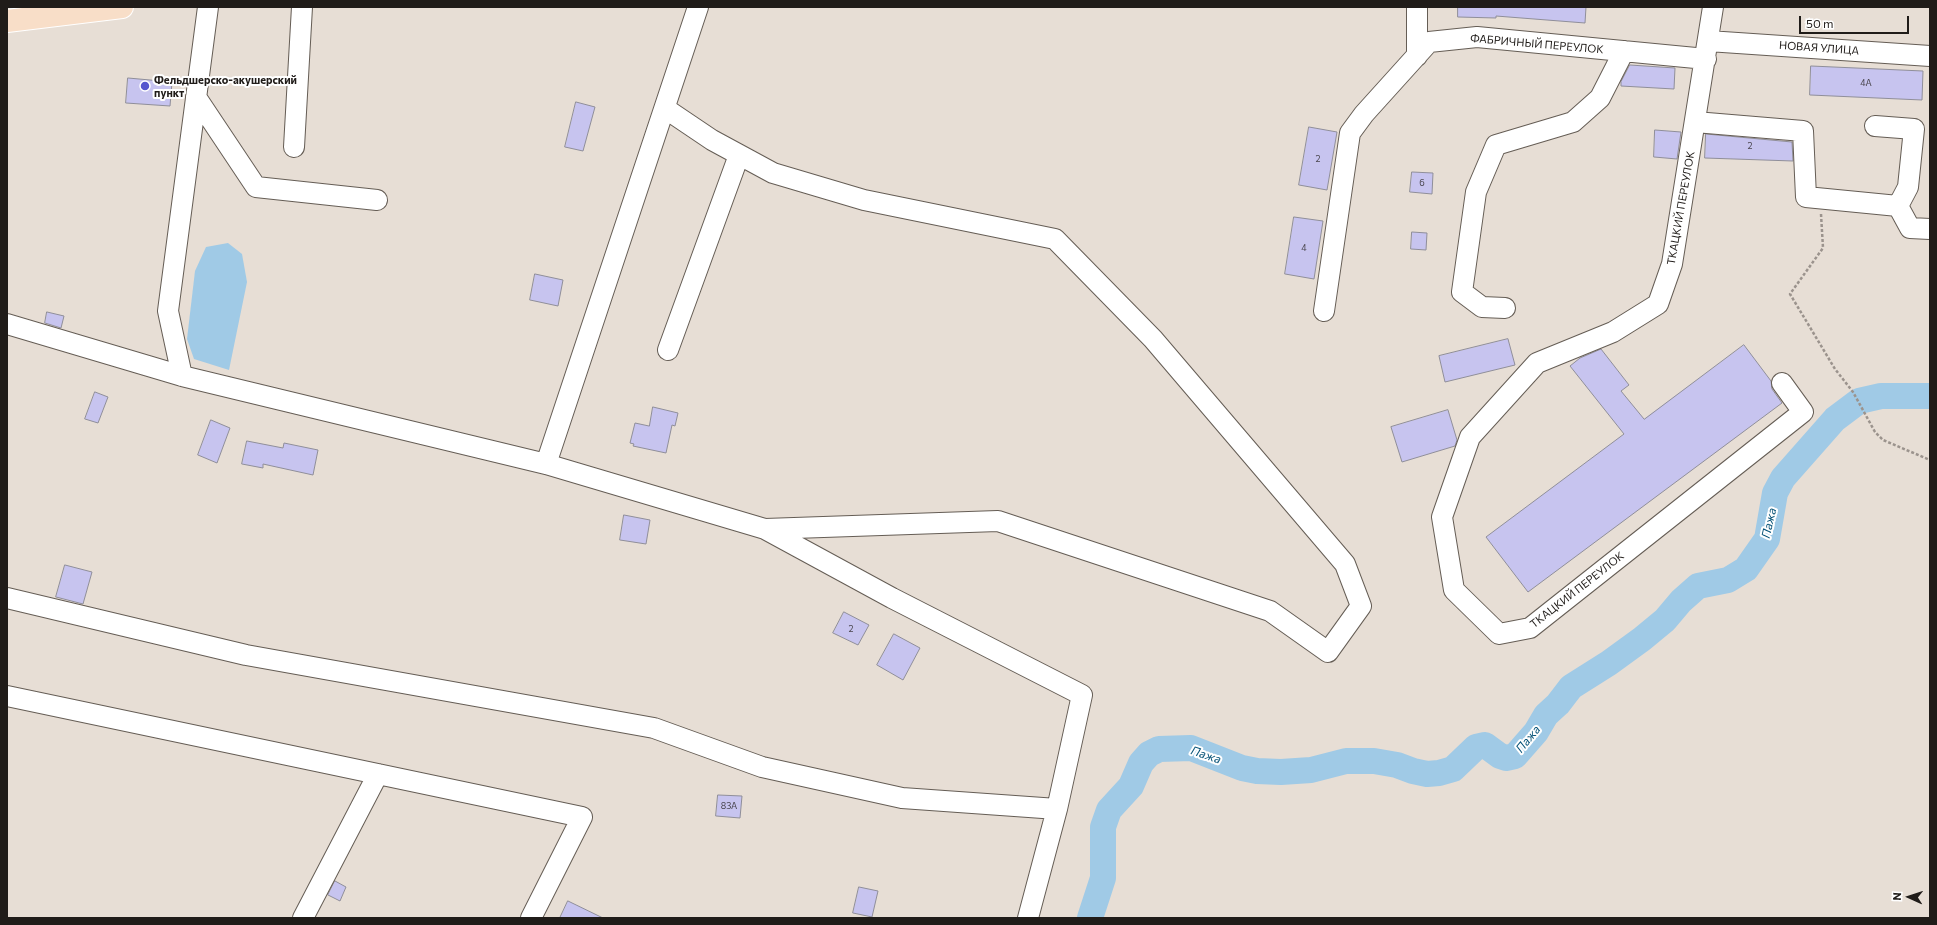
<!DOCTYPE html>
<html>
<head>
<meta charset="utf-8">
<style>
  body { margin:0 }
  #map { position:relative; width:1937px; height:925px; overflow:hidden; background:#e7ded5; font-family:Commissioner,sans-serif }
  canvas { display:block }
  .frame { position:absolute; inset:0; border:8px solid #201c19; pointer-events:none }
  .north { position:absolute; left:1889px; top:877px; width:40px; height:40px; -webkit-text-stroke:3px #fff; paint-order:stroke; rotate:273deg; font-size:11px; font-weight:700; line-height:16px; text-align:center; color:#201c19 }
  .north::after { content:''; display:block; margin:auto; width:14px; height:18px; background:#201c19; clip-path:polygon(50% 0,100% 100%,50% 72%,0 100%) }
  .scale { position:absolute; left:1799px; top:16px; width:110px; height:18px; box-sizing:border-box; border:2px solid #201c19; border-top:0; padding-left:5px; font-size:12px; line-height:14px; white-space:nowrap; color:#201c19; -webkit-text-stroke:3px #fff; paint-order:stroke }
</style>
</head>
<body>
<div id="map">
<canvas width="1937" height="925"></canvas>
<div class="frame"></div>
<div class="north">N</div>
<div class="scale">50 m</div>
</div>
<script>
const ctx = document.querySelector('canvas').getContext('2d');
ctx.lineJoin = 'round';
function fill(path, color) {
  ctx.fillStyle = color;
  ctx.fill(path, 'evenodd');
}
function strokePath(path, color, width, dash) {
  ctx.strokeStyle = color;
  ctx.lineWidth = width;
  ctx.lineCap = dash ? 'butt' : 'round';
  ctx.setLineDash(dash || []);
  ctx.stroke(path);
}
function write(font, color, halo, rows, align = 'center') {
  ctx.font = font + ' Commissioner,sans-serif';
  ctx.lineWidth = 4;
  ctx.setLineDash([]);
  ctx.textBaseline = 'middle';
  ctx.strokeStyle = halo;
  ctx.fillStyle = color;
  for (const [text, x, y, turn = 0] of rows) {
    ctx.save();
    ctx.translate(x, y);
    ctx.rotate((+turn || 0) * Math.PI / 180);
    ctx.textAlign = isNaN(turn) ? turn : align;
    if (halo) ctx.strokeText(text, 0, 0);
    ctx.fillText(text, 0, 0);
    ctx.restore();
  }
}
const water = new Path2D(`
  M228 243 242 254 247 282 229 370 194 359 187 339 195 271 206 247Z`);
const river = new Path2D(`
  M1090 918 1103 878V827L1109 810 1131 786 1141 763 1149 754 1159 749 1191 748 1242 768 1257 771 1281 772 1311 770 1346 761H1374L1397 765 1413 771 1427 774 1439 773 1453 769 1476 747 1485 745 1500 756 1506 758 1515 756 1536 732 1546 715 1558 704 1571 687 1609 663 1642 639 1665 620 1681 601 1698 586 1728 580 1746 569 1767 539 1775 493 1783 478 1835 419 1859 401 1881 396H1930`);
const building = new Path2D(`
  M1458 7H1586L1585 23 1496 16V18L1458 17Z
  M1630 65 1675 68 1674 89 1621 86V82Z
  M1811 66 1923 71 1922 100 1810 95Z
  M128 78 172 82 170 106 126 103Z
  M576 102 595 107 583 151 565 147Z
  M1309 127 1337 132 1327 190 1299 185Z
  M1655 130 1681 132 1677 159 1654 157Z
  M1706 134 1792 142 1793 161 1705 158Z
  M1412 172 1433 173 1432 194 1410 192Z
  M1294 217 1323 221 1314 279 1285 274Z
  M1412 232 1427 233 1426 250 1411 249Z
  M535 274 563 280 558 306 530 300Z
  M47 312 64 316 61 328 45 323Z
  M1508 339 1515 365 1445 382 1439 356Z
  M1744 345 1771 381 1772 389 1782 403 1528 592 1486 537 1624 434 1570 366 1580 358 1601 349 1629 385 1621 391 1644 419Z
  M95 392 108 397 98 423 85 419Z
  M653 407 678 413 675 426 672 425 666 453 633 446 634 444 630 443 635 423 649 426Z
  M1448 410 1457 440 1455 446 1402 462 1391 427Z
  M211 420 230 428 217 463 198 455Z
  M247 441 283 448 284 443 318 450 313 475 263 464V468L242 464Z
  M624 515 650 520 646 544 620 540Z
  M65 565 92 572 83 604 56 597Z
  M844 612 869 625 858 645 833 633Z
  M894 634 920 648 903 680 877 665Z
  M718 795 742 796 740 818 716 816Z
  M335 881 346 887 340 901 328 895Z
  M859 887 878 891 872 917 853 913Z
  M568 901 603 918H560Z`);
const path = new Path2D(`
  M1821 214 1823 248 1790 294 1835 369 1853 392 1875 432 1883 440 1930 460`);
const minor = new Path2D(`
  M1417 7V56
  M1713 7 1672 264 1658 304 1613 332 1537 363 1470 437 1442 517 1454 590 1499 634 1530 628 1803 412 1782 383
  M1708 41 1930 56
  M196 97 256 187 377 200
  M666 109 712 140 773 173 864 200 1055 239 1153 339 1345 564 1361 606 1328 652 1270 611 998 521 765 529
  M1695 122 1803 131 1806 197 1898 206 1910 228 1930 229
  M1875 126 1914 129 1908 187 1898 206
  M294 147 302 7
  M1505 308 1482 307 1462 292 1476 192 1496 145 1573 122 1600 98 1624 51
  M1324 311 1350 133 1364 114 1429 42 1477 37 1706 59
  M7 324 182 376 546 464 765 529 892 598 1082 695 1057 809
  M668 350 739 155
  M182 376 168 311 208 7
  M546 464 698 7
  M7 598 246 655 654 728 762 767 902 798 1057 809 1028 918
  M7 696 582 817 531 918
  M303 918 378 774`);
const major = new Path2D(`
  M7 21 122 7`);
const markers = [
  [145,86,5,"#5656ce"]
];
const numberNames = [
  ["4А",1866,83],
  ["2",1750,146],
  ["2",1318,159],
  ["6",1422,183],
  ["4",1304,248],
  ["2",851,629],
  ["83А",729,806]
];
const streetNames = [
  ["ФАБРИЧНЫЙ ПЕРЕУЛОК",1537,44,5],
  ["НОВАЯ УЛИЦА",1819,48,4],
  ["ТКАЦКИЙ ПЕРЕУЛОК",1681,208,-80],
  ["ТКАЦКИЙ ПЕРЕУЛОК",1577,590,-38]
];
const poiNames = [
  ["Фельдшерско-акушерский",154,80],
  ["пункт",154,93]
];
const waterNames = [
  ["Пажа",1769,523,-77],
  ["Пажа",1528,739,-50],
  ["Пажа",1206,755,19]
];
fill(water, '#a0cae6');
strokePath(river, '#a0cae6', 26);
fill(building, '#c7c4ef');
strokePath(building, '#8f8e99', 1);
strokePath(minor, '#655d55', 22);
strokePath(major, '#fff', 24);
strokePath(path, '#9b938d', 2.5, [3, 2]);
strokePath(minor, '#fff', 20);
strokePath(major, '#f8dec8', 22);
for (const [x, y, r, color] of markers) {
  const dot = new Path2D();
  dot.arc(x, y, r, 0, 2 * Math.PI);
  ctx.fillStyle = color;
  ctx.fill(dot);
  strokePath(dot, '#fff', 1.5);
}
write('9px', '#4a464e', null, numberNames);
write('11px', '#201c19', '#fff', streetNames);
write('bold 11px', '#201c19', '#fff', poiNames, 'left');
write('italic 12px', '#055277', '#fff', waterNames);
</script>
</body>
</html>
